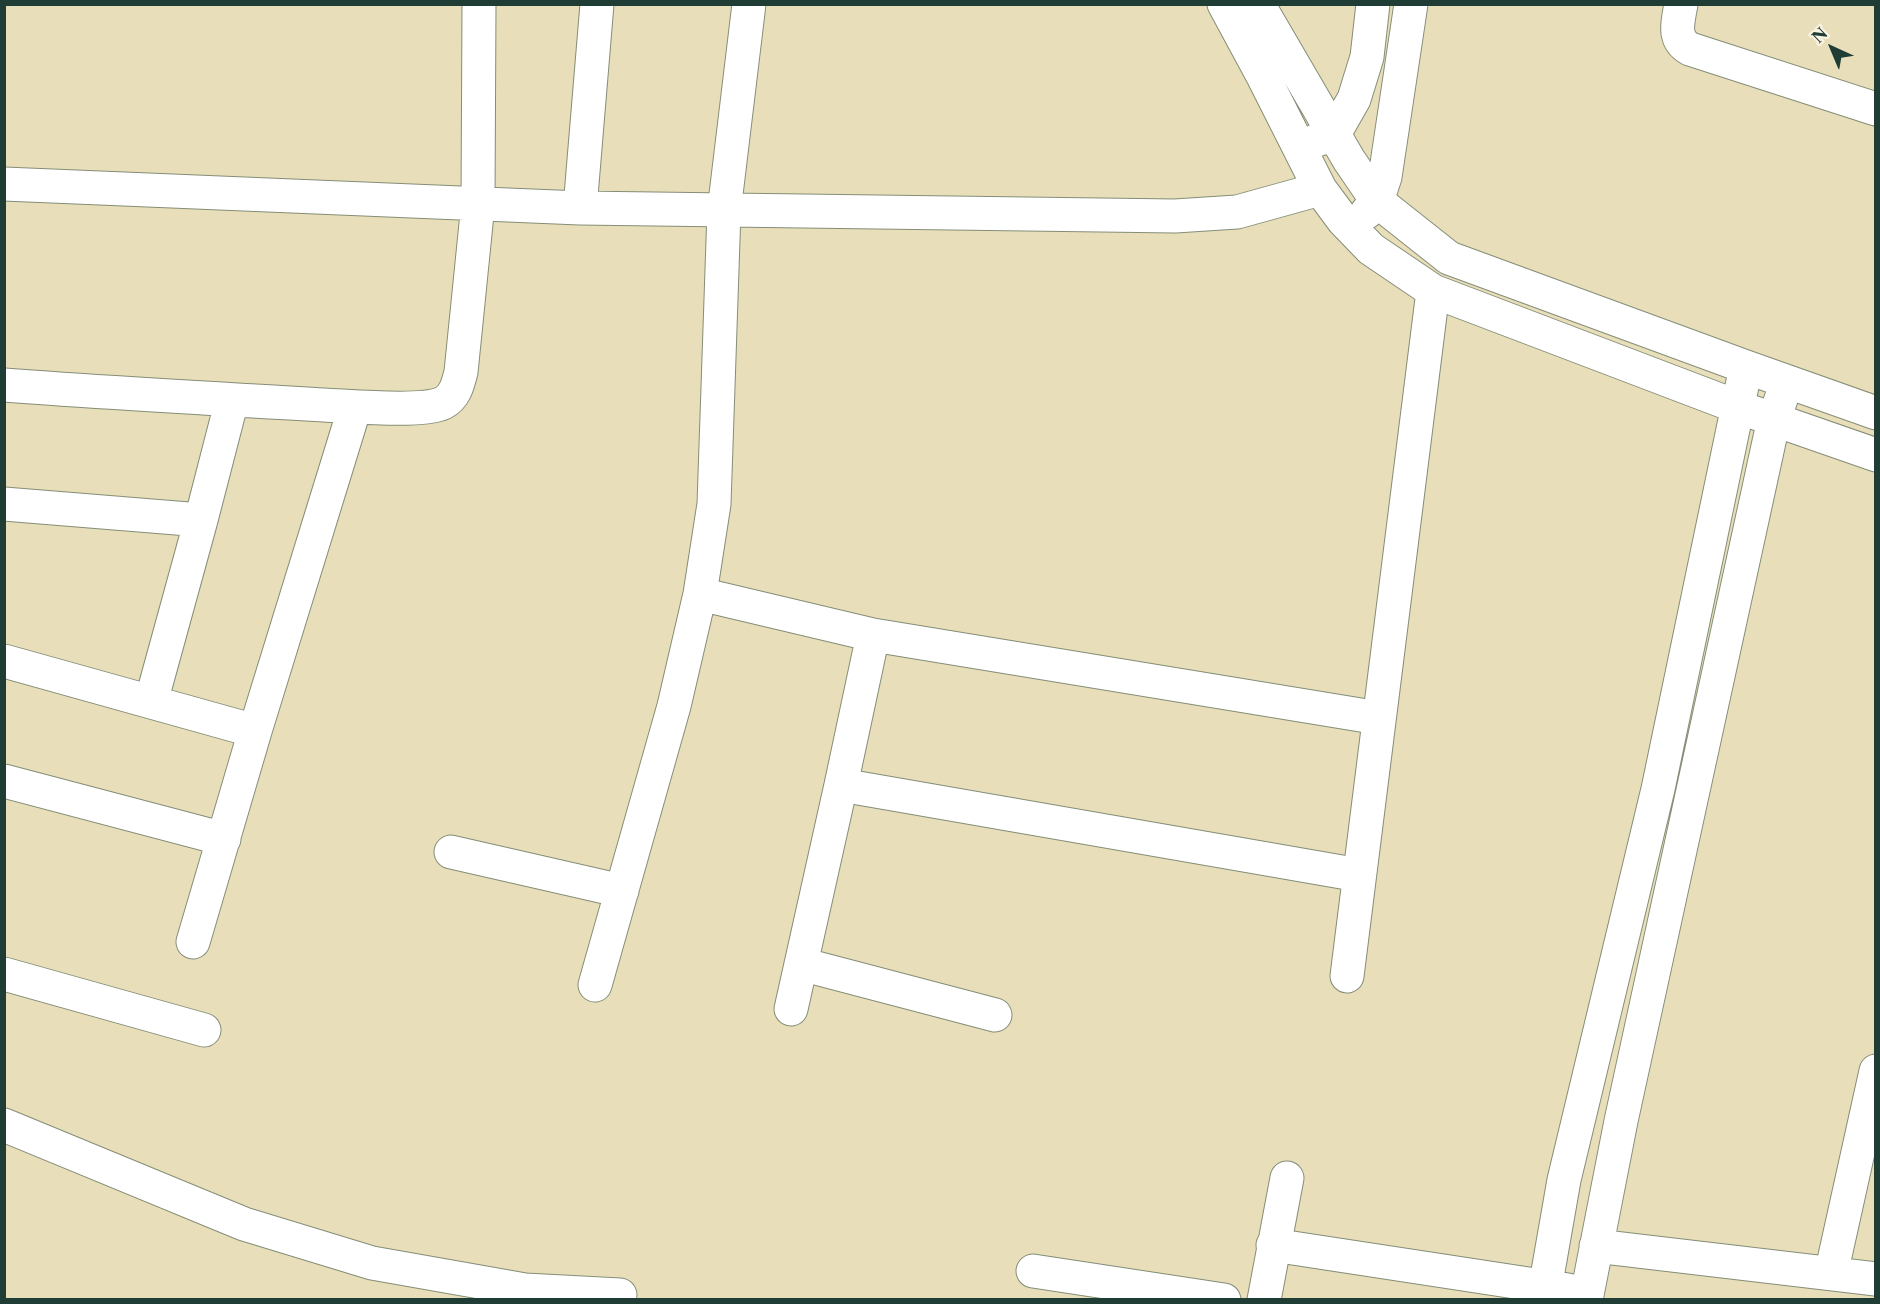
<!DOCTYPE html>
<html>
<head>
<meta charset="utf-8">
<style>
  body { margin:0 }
  #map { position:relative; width:1880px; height:1304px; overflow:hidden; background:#e9deba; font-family:"Libre Caslon Text",serif }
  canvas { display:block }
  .frame { position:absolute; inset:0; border:6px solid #1f3d34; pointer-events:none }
  .north { position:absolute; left:1802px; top:18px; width:60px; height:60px; -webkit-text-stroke:4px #fcf5e5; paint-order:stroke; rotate:316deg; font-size:16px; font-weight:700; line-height:24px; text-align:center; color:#1f3d34 }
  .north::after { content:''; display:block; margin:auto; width:21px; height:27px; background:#1f3d34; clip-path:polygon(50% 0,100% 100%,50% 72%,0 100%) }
</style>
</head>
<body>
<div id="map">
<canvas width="1880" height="1304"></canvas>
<div class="frame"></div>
<div class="north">N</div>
</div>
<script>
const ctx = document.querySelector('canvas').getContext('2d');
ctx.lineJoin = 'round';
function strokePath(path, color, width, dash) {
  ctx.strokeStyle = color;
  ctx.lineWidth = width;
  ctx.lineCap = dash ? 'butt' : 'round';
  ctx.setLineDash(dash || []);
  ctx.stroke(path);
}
const minor = new Path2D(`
  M1224 4 1264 78 1320 189 1343 220 1371 249 1433 291 1738 407 1876 455
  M1258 4 1349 160 1377 201 1449 258 1746 367 1876 413
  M1681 4C1678 22 1672 39 1690 49L1876 109
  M1317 140 1334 134 1354 99 1367 57 1373 4
  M4 184 580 208 1175 216 1237 212 1320 189
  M580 208 597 4
  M1367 212 1377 201 1385 177 1411 4
  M4 385C111 393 218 399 324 405 350 406 422 413 443 403 455 397 458 384 461 372L478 204 479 4
  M4 504 201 520
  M700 594 873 635 1379 718
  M4 661 255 731
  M151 702 201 520 232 400
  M4 781 224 839
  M841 785 1359 875
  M451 852 622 891
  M193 942 255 731 355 407
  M801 964 995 1015
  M4 974 204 1030
  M1347 976 1433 291
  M595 985 674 706 700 594 714 504 724 211 749 4
  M791 1009 841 785 873 635
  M4 1125 244 1224 372 1263 525 1290 620 1295
  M1273 1245 1568 1290
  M1596 1246 1876 1279
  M1033 1271 1224 1300
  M1831 1274 1876 1071
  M1264 1300 1287 1178
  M1543 1300 1564 1180 1658 789 1746 367
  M1586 1300 1621 1121 1774 419 1787 382`);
strokePath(minor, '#848e77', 35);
strokePath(minor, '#fff', 33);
</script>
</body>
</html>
